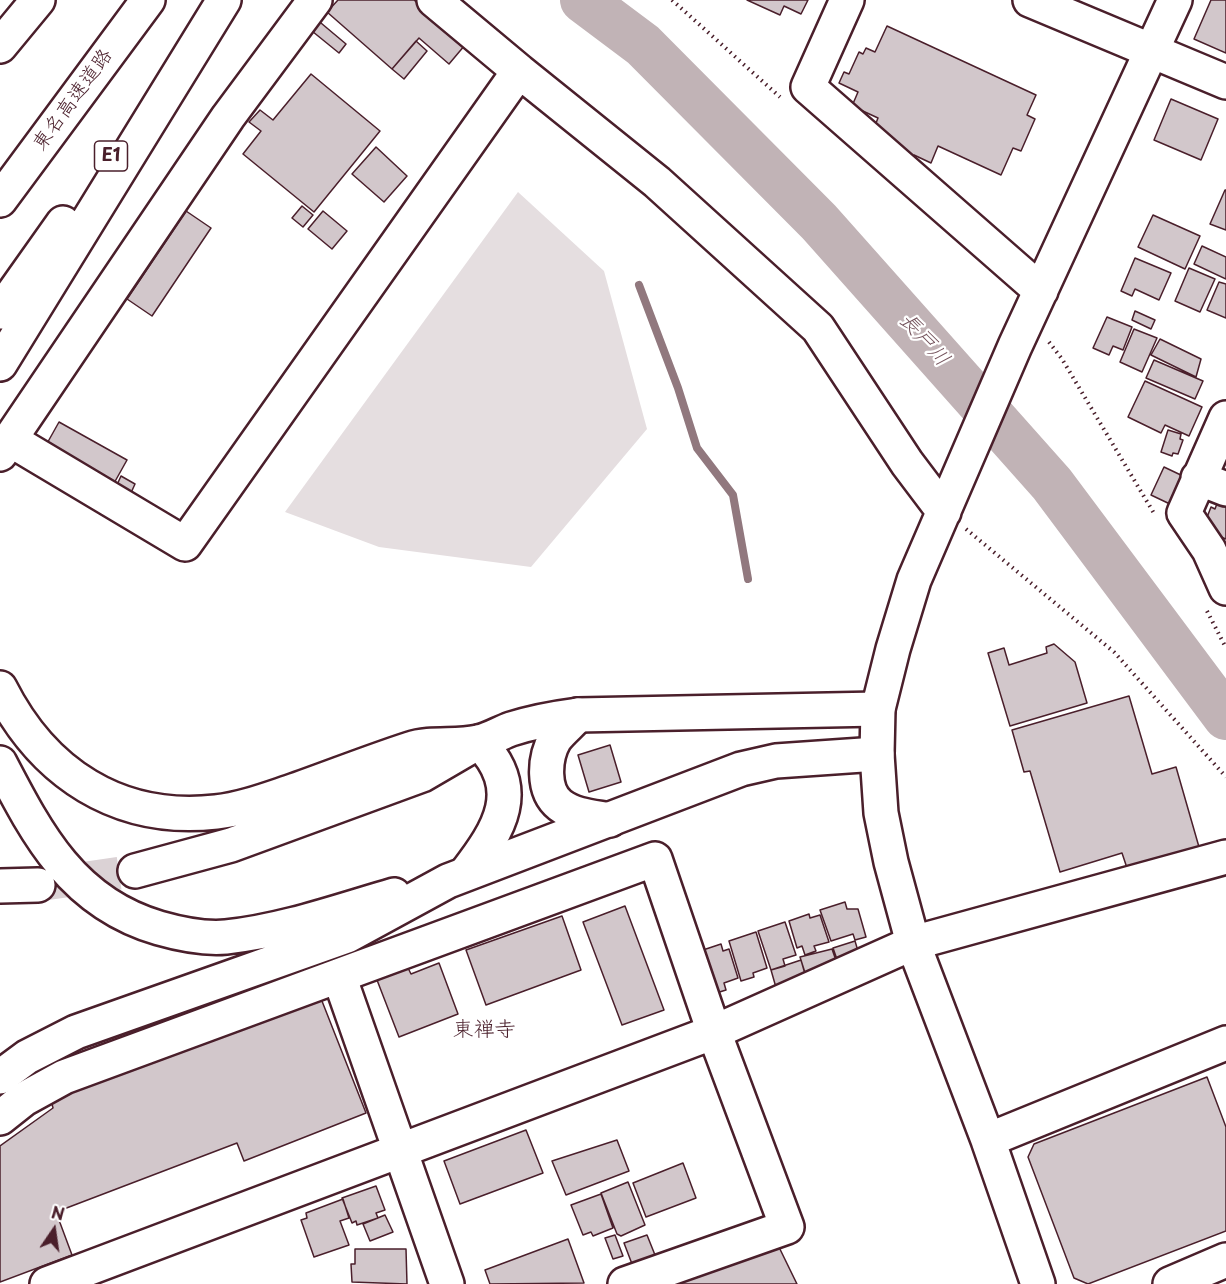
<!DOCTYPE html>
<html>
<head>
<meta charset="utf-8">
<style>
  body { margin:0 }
  #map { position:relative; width:1226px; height:1284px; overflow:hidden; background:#fff; font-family:"Playpen Sans",sans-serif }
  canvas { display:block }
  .north { position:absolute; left:24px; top:1200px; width:60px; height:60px; -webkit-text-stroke:4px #fff; paint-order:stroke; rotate:13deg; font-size:16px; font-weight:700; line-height:24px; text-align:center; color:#4a1f2b }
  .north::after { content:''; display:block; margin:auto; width:21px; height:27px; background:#4a1f2b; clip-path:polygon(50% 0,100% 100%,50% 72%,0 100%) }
</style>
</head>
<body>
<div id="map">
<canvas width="1226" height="1284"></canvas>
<div class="north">N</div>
</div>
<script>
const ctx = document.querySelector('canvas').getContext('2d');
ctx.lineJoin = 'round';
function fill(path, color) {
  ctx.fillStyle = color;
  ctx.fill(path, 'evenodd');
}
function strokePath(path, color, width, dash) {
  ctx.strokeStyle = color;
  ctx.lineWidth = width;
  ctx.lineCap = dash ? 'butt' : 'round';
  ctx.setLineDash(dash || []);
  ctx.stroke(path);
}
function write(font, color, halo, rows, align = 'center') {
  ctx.font = font + ' "Playpen Sans","Klee One",sans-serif';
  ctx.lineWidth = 4.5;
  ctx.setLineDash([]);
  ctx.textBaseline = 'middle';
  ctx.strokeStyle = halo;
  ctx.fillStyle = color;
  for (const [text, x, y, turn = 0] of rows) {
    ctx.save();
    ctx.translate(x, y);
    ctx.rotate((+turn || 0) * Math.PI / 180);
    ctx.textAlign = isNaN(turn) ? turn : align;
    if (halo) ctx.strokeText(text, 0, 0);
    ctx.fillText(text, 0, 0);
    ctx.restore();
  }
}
const green = new Path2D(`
  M518 192 604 271 647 429 531 567 379 547 285 512Z`);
const stream = new Path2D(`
  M639 285 678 388 697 448 733 495 748 579`);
const river = new Path2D(`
  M583 0 643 45 819 222 1052 484 1226 717`);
const building = new Path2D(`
  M338 0H414L465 45 449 64 419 38 392 69 327 12Z
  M747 0H808L801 14 784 6 780 15Z
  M1211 0H1226V53L1194 39Z
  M315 18 346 44 339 53 307 27Z
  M887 26 1036 95 1027 115 1035 119 1021 151 1013 148 1001 175 938 146 931 163 914 155 912 160 901 154 904 148 872 133 878 118 852 106 858 92 839 83 844 72 849 74 859 52 863 54 866 48 875 52Z
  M416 41 427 51 404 79 392 69Z
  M311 74 380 131 314 212 243 154 261 131 249 122 260 110 273 120Z
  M1171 99 1218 119 1201 160 1154 140Z
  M376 147 407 176 384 202 352 174Z
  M1225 190H1226V230L1210 224Z
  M302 206 313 215 303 227 292 218Z
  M186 211 211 228 152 316 127 299Z
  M323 211 347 231 332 249 308 229Z
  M1153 215 1200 236 1185 269 1138 247Z
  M1202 246 1226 257V279L1194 264Z
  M1135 258 1171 273 1159 300 1135 289 1132 296 1121 291Z
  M1189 268 1215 279 1200 312 1175 301Z
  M1219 282 1226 284V318L1207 310Z
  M1135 311 1155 320 1151 329 1132 320Z
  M1107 317 1132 327 1123 350 1113 346 1109 355 1093 348Z
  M1134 329 1157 338 1142 372 1120 362Z
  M1160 339 1201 359 1196 377 1151 355Z
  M1154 360 1203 381 1195 399 1146 378Z
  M1145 381 1202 407 1189 436 1165 425 1161 433 1128 417Z
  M59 422 127 460 113 485 45 447Z
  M1168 430 1181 434 1180 439 1183 440 1178 454 1173 453 1172 456 1161 452Z
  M1164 467 1185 477 1172 505 1151 495Z
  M121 476 135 484 130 495 116 487Z
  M1218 501 1226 505V539L1214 534 1216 530 1204 525 1211 507 1215 509Z
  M1054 644 1075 662 1087 703 1010 726 988 653 1004 648 1009 665 1047 653 1046 647Z
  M1129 696 1152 774 1176 767 1199 847 1127 868 1122 853 1060 872 1030 771 1024 772 1012 730Z
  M610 745 621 782 589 792 578 755Z
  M845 902 847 909H858L866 937 855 940 853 934 831 941 820 910Z
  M625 906 664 1010 622 1025 583 922Z
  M809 914 810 918 820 915 829 942 814 946 816 951 805 955 802 946 797 948 789 921Z
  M562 916 581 970 486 1005 466 950Z
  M785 922 796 955 783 959 785 966 771 970 758 931Z
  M756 932 767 968 753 973 754 977 741 981 729 941Z
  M855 941 861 961 840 968 833 948Z
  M721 944 723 951 729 949 738 978 724 983 726 990 713 994 700 951Z
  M832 949 839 969 807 979 800 957Z
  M801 960 807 981 777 991 771 970Z
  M439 963 458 1014 399 1037 377 980 408 968 411 974Z
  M320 996 366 1113 244 1161 237 1143 56 1212 72 1255 0 1282V1146L53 1108 51 1100Z
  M1207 1077 1226 1127V1231L1088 1284 1074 1278 1028 1157 1034 1144Z
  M526 1130 543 1173 460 1204 444 1161Z
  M617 1140 629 1171 566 1195 552 1161Z
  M683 1163 696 1198 646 1217 633 1183Z
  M628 1182 645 1225 621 1236 617 1234 601 1193Z
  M376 1186 385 1210 376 1213 378 1218 357 1225 356 1221 352 1223 342 1198Z
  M601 1194 613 1228 593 1236 591 1232 583 1235 571 1205Z
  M343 1199 349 1218 340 1221 349 1245 314 1257 301 1220 307 1218 306 1213Z
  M385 1215 393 1232 370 1241 363 1224Z
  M615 1235 623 1256 613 1259 605 1238Z
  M647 1235 655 1255 632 1264 624 1243Z
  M568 1239 584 1283 490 1284 485 1270Z
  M776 1241 797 1284H661Z
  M355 1249H406L407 1284 352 1282 351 1264H355Z`);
const highwayTunnel = new Path2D(`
  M38 885 135 871`);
const path = new Path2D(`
  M672 0 780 97
  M1049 342 1062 359 1155 515
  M966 529 1114 652 1226 777
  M1207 611 1226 648`);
const minor = new Path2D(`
  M847 0 808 87 1041 291
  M1030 0 1226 82
  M0 46 38 0
  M519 71 657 182 818 328 907 463 944 512
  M1226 418 1184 513 1209 550 1226 588
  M9 439 185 544 519 71 434 0
  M0 454 228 117 315 0
  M1198 478 1226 489
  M578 715C571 723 561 731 555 739 544 758 542 791 560 805 574 816 594 817 610 820
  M466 873C500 829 525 789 479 742
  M339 976 447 1284
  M0 1118 24 1099 64 1077 655 859 714 1032 787 1227 625 1284
  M988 1140 1226 1043
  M47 1284 714 1032 913 943 1226 857
  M1038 1284 988 1140 913 943 891 862 881 813 877 754 878 709 893 649 914 580 1015 346 1175 0`);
const major = new Path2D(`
  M1170 1284 1226 1260`);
const highway = new Path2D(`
  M0 200 148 0
  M0 312 63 223
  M0 364 224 0
  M0 688C43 773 118 823 216 812 242 809 266 800 290 792 330 778 370 762 410 749 431 742 456 747 478 742 489 740 500 733 511 729 533 722 555 718 578 715L878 709
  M0 763C38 836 73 903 159 928 180 934 204 939 226 937 283 931 339 911 394 895
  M135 871 231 845 422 775 470 747
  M0 886 38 885
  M0 1077 27 1057 76 1032 347 936 448 881 741 769 776 761 877 754`);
const shields = [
  [111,156,33]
];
const shieldNames = [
  ["E1",111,156]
];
const streetNames = [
  ["東名高速道路",73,100,-54]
];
const waterNames = [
  ["長戸川",924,340,48]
];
const neighbourhoodNames = [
  ["東禅寺",484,1030]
];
fill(green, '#e5dee0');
strokePath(stream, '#91787e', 8);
strokePath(river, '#c1b3b6', 46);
fill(building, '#d2c7cb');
strokePath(building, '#4a1f2b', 1.5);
strokePath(highwayTunnel, '#dbd2d5', 33, [33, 16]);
strokePath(minor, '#4a1f2b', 38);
strokePath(major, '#4a1f2b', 38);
strokePath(highway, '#4a1f2b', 38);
strokePath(path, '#4a1f2b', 4, [1.5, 4.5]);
strokePath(minor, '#fff', 33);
strokePath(major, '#fff', 33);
strokePath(highway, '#fff', 33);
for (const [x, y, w] of shields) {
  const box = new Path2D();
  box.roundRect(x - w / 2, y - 15, w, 30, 4.5);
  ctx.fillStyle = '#fff';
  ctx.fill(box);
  strokePath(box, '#4a1f2b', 1.5);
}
write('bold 18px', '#4a1f2b', null, shieldNames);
write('20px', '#4a1f2b', '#fff', streetNames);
write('italic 21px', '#74535c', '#fff', waterNames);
write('21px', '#4a1f2b', '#fff', neighbourhoodNames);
</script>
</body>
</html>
